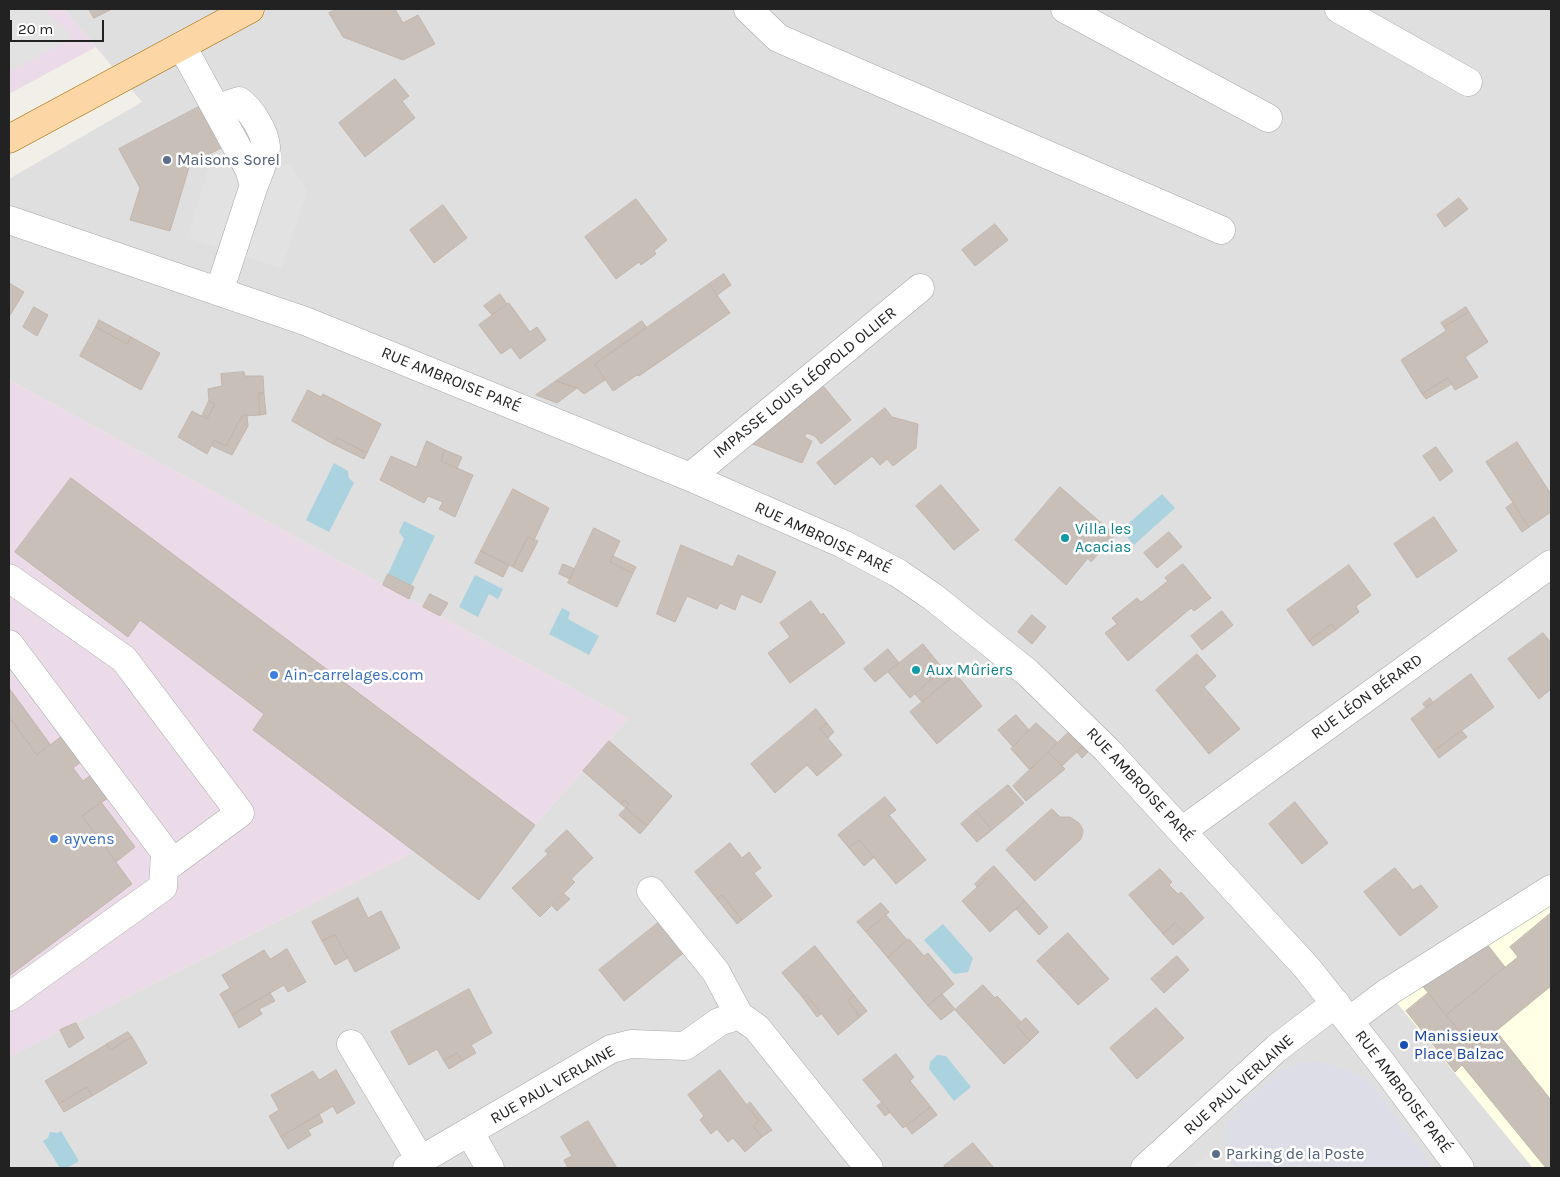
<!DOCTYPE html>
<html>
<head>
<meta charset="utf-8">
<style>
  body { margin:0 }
  #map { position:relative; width:1560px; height:1177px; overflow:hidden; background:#f2efe9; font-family:Karla,sans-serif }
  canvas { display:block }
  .frame { position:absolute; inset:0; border:10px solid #222; pointer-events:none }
  .scale { position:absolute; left:10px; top:20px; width:94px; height:22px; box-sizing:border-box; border:2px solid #222; border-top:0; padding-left:6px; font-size:15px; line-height:18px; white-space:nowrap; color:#222; -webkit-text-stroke:4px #fff; paint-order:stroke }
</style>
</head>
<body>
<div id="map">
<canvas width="1560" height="1177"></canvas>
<div class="frame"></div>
<div class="scale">20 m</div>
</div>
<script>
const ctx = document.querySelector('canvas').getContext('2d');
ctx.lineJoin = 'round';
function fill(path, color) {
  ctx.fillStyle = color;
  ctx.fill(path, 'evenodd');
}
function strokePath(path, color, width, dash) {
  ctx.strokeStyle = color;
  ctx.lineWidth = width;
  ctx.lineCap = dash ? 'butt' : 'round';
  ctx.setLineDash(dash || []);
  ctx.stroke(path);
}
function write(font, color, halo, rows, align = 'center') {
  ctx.font = font + ' Karla,sans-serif';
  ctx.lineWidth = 5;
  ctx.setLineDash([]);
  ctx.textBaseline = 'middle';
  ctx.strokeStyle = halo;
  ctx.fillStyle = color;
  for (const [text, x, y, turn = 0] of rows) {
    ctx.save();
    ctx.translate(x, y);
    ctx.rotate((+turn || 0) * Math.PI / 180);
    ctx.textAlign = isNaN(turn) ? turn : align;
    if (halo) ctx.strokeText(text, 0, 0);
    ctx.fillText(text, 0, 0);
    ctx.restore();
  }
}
const residential = new Path2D(`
  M64 9H1551V1168H9V1057L414 852 535 825 628 719 9 380V179L142 102Z`);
const industrial = new Path2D(`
  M9 9H64L96 47 9 94Z
  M9 380 628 719 535 825 479 900 414 852 9 1057Z`);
const education = new Path2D(`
  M1551 876V1168H1533L1388 992Z`);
const parking = new Path2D(`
  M9 9H43L73 37 9 72Z
  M230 153 270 174 290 162 307 192 282 268 187 238 210 162Z
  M1217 1147 1235 1168H1192Z`);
const plaza = new Path2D(`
  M1318 1061 1361 1075 1377 1091 1433 1168H1235L1229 1162 1225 1145V1129L1236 1110 1278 1072 1298 1063Z`);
const water = new Path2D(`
  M334 463 348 471 349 478 354 483 329 532 306 520Z
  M1162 494 1175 508 1134 545 1121 530Z
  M404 521 435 536 411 586 388 574 404 539 399 532Z
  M475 575 503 589 498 599 489 594 478 617 459 607Z
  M562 608 570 612 568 619 599 636 589 655 549 634Z
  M943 924 973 958 968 972 954 974 924 940Z
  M937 1055 946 1056 971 1087 954 1101 929 1069 930 1062Z
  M61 1131 79 1161 67 1168H60L43 1141 48 1138 50 1132 57 1133Z`);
const building = new Path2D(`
  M89 9H112L94 18Z
  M337 9H395L403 23 418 15 435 44 403 60 343 37 329 13Z
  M395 79 409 96 402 101 415 118 365 157 339 123Z
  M206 103 229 144 190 164 170 231 130 220 140 188 119 149Z
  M1459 198 1468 209 1445 227 1437 215Z
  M636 199 667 240 654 251 656 254 641 265 639 262 616 279 585 237Z
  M443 205 467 238 434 263 410 230Z
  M995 224 1008 240 975 266 962 250Z
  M724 274 731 285 717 295 709 284Z
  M9 283 24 292 9 317Z
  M709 284 730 313 639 376 637 375 613 391 595 364Z
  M500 294 507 304 492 315 484 306Z
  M509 303 530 332 537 327 546 340 520 359 511 347 501 354 479 325Z
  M34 307 48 315 37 336 23 327Z
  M1466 307 1469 312 1444 327 1441 323Z
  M1469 312 1488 342 1465 357 1478 377 1455 390 1448 378 1422 394 1401 360 1446 331 1444 327Z
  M99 320 131 337 127 344 96 327Z
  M642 321 647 328 595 364 605 380 584 394 577 388 556 381Z
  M96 327 127 344 131 337 160 353 141 390 80 356Z
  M244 372 245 376H263L264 393H259L260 415 242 416 226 446 214 440 207 454 178 437 192 411 207 419 215 404 209 401 208 389 222 386 221 374Z
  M1448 378 1452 384 1426 399 1422 394Z
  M556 381 577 388 557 403 536 395Z
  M824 387 851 420 821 444 815 436 807 433 804 437 812 441 802 463 753 444Z
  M308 390 321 397 323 394 381 424 367 453 337 438 333 444 292 421Z
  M259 393H264L266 414 260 415Z
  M209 401 215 404 207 419 202 416Z
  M885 408 892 417 918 424 916 448 893 466 887 459 880 465 872 456 835 485 817 463Z
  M247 415 248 426 232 455 212 446 214 440 226 446 242 416Z
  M337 438 367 453 364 459 333 444Z
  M427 441 445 450 441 461 473 475 455 517 439 509 443 502 428 496 424 503 380 480 391 456 416 467Z
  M1517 442 1551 494V512L1529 527 1486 462Z
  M1436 447 1453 471 1440 481 1423 456Z
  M445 450 462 457 457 468 441 461Z
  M71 478 535 825 479 900 253 730 264 714 140 620 128 637 15 552Z
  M941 485 979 530 954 550 916 506Z
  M1060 487 1115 535 1091 562 1088 558 1066 585 1015 540Z
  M513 489 549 508 534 540 528 537 513 567 481 551Z
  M1513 503 1529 527 1522 532 1506 508Z
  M1434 517 1457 551 1417 578 1394 544Z
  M594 528 620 541 610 562 633 573 617 607 568 583Z
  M1169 532 1182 547 1157 568 1144 553Z
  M528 537 538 541 522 572 513 567Z
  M681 545 733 567 738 555 776 572 761 603 741 594 735 610 720 603 717 609 687 596 675 622 657 614Z
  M481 551 509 565 503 577 475 563Z
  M613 556 636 567 633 573 610 562Z
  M563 564 575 569 570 579 559 574Z
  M1183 564 1211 598 1194 611 1191 608 1128 661 1105 633 1117 624 1112 618 1137 598 1141 602 1144 600 1168 581 1165 578Z
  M1349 565 1371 595 1356 606 1359 612 1336 630 1332 624 1309 641 1287 610Z
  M388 574 414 587 409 599 383 585Z
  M430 594 448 603 440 616 423 607Z
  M811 601 821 615 823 613 845 643 790 683 768 653 790 637 780 623Z
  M1222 611 1233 625 1202 650 1191 636Z
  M1032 615 1046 627 1032 644 1018 632Z
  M1332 624 1336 630 1313 646 1309 641Z
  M1543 633 1551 643V689L1539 699 1508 659Z
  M923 644 943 669 910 698 888 672Z
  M888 649 899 663 875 682 864 669Z
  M1197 654 1216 676 1204 687 1240 729 1209 754 1156 690Z
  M946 667 954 676 922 702 915 694Z
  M956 674 982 706 937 744 910 712Z
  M1471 674 1494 707 1434 751 1411 719Z
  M9 688 50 744 37 755 9 717Z
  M1430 698 1433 703 1426 708 1423 704Z
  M816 709 827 723 820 729 842 755 817 776 807 765 775 793 751 764Z
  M1016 715 1029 730 1013 747 998 730Z
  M9 717 37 755 62 736 81 762 73 768 83 781 91 775 108 798 82 816 132 884 9 976Z
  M827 723 834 732 828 738 820 729Z
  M1036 723 1058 743 1030 770 1011 749Z
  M1462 731 1467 737 1439 758 1434 751Z
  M1069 732 1083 746 1062 766 1048 752Z
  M609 741 672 796 647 826 626 808 629 804 624 800 621 804 583 771Z
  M1083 746 1088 752 1082 758 1077 752Z
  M1048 752 1065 769 1026 801 1013 786Z
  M1008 785 1024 803 992 830 976 811Z
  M885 797 896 810 889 815 926 860 896 884 859 840 849 848 838 835Z
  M624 800 629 804 626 808 621 804Z
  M101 802 135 847 116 862 82 816Z
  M1295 802 1328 843 1302 864 1269 824Z
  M626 808 647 826 640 834 619 815Z
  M1052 809 1060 817H1070L1079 823 1083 830 1082 836 1080 840 1035 881 1006 850Z
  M976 811 992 830 977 842 961 824Z
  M567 830 593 858 571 879 575 882 540 917 512 888 548 854 545 851Z
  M859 840 874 857 864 866 849 848Z
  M730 843 742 858 749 852 761 868 754 873 772 896 742 920 722 895 717 899 695 872Z
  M994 866 1025 901 990 932 962 901 986 879 983 876Z
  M1395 868 1413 890 1421 885 1438 907 1400 936 1364 892Z
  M1160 869 1172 882 1169 885 1178 894 1181 892 1204 918 1186 934 1175 923 1163 934 1129 895Z
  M983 876 986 879 977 887 975 884Z
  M563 893 570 899 557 911 551 905Z
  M722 895 742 920 737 924 717 899Z
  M358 898 368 918 381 911 400 948 355 972 335 935 322 941 312 922Z
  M1025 901 1048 927 1039 935 1016 909Z
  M881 903 889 912 866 932 857 922Z
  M1551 913V986L1474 1049 1446 1015 1518 957 1510 947Z
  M886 915 907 940 888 958 866 932Z
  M663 919 687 950 624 1001 599 970Z
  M1175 923 1186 934 1173 945 1163 934Z
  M1068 933 1109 979 1078 1005 1037 961Z
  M335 935 348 958 335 965 322 941Z
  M909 939 924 956 928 953 954 984 928 1006 888 958Z
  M1486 943 1505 967 1446 1015 1421 984Z
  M815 946 854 995 848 1001 860 1017 838 1035 807 995 803 998 782 973Z
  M287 949 306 982 288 992 284 985 232 1015 220 994 230 988 222 975 264 950 270 959Z
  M1177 956 1189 970 1164 993 1151 979Z
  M983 985 995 998 997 996 1021 1022 1017 1026 1030 1041 1004 1064 955 1010Z
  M469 989 492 1033 471 1045 476 1053 462 1061 457 1053 444 1061 437 1049 409 1065 391 1032Z
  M270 993 275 1001 259 1009 262 1014 239 1028 232 1015Z
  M1428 993 1474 1049 1496 1031 1551 1100V1168H1546L1462 1065 1455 1072 1406 1011Z
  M942 994 955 1009 941 1020 928 1006Z
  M807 995 821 1014 817 1017 803 998Z
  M854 995 867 1011 860 1017 848 1001Z
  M1156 1008 1184 1038 1137 1079 1110 1048Z
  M1026 1018 1039 1032 1030 1041 1017 1026Z
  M76 1023 84 1038 69 1048 60 1030Z
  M128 1032 132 1037 110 1050 107 1044Z
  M132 1037 147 1063 92 1096 87 1087 59 1104 45 1081 107 1044 110 1050Z
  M457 1053 462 1061 449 1069 444 1061Z
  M896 1054 914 1077 910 1081 931 1107 903 1128 863 1080Z
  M336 1070 355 1103 337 1114 333 1106 281 1137 269 1116 279 1110 271 1095 313 1071 319 1080Z
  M720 1070 759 1121 753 1126 762 1137 745 1152 733 1138 728 1142 717 1129 711 1134 700 1120 704 1116 688 1095Z
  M87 1087 92 1096 64 1112 59 1104Z
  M750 1102 772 1130 762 1137 753 1126 759 1121 746 1106Z
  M883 1102 890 1112 885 1116 877 1106Z
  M931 1107 937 1115 912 1134 906 1126Z
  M319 1114 323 1122 308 1130 311 1135 288 1149 281 1137Z
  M588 1121 617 1168H568L564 1160 572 1156 561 1137Z
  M973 1143 994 1168H946L944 1166Z`);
const minor = new Path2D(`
  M748 9 778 38 1221 230
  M1065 9 1268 118
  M1339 9 1468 82
  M182 46 249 169 254 185 219 292
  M227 105 239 101C251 109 265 132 266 147 266 158 258 175 254 185
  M9 220 305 321 690 477 843 544 898 573 933 597 1028 673 1108 751 1308 969 1380 1061 1460 1168
  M690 477 920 288
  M9 578 124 659 240 813 164 869
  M9 644 165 852 163 887 9 997
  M1183 830 1551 564
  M651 891 716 972 739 1015
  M1349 1021 1388 992 1551 889
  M351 1044 421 1161
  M470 1133 490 1168
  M407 1168 611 1049 631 1044 685 1046 719 1022 739 1015 757 1028 869 1168
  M1145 1168 1277 1048 1336 1003`);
const major = new Path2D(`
  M9 139 250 9`);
const markers = [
  [167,160,5,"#5c6f8a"],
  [1065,538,5,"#0f9aa8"],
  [916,670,5,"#0f9aa8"],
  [274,675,5,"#3f7fe0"],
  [54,839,5,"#3f7fe0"],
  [1404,1045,5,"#1a4fb4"],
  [1216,1154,5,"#5c6f8a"]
];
const serviceNames = [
  ["Maisons Sorel",177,160],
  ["Parking de la Poste",1226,1154]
];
const streetNames = [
  ["RUE AMBROISE PARÉ",451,380,22],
  ["IMPASSE LOUIS LÉOPOLD OLLIER",805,383,-39],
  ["RUE AMBROISE PARÉ",823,538,25],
  ["RUE LÉON BÉRARD",1367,697,-36],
  ["RUE AMBROISE PARÉ",1140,785,47],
  ["RUE PAUL VERLAINE",553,1085,-30],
  ["RUE PAUL VERLAINE",1239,1085,-42],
  ["RUE AMBROISE PARÉ",1403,1092,53]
];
const cultureNames = [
  ["Villa les",1075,529],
  ["Acacias",1075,547],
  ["Aux Mûriers",926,670]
];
const shopNames = [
  ["Ain-carrelages.com",284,675],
  ["ayvens",64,839]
];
const transitNames = [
  ["Manissieux",1414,1036],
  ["Place Balzac",1414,1054]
];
fill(residential, '#e0dfdf');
fill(industrial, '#ebdbe8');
fill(education, '#ffffe5');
fill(parking, '#e2e2e2');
fill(plaza, '#dddde8');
fill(water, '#aad3df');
fill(building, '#c7bfb8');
strokePath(building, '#c4b6ab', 1);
strokePath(minor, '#a9a9a9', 29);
strokePath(major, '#a06b00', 29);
strokePath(minor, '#fff', 28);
strokePath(major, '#fcd6a4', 28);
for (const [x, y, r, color] of markers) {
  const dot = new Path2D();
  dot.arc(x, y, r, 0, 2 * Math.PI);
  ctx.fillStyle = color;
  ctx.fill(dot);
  strokePath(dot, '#fff', 2);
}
write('16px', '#4e5e75', '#fff', serviceNames, 'left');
write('16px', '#222', '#fff', streetNames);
write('16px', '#0d838f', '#fff', cultureNames, 'left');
write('16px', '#366cbe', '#fff', shopNames, 'left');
write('16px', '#164399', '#fff', transitNames, 'left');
</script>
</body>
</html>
